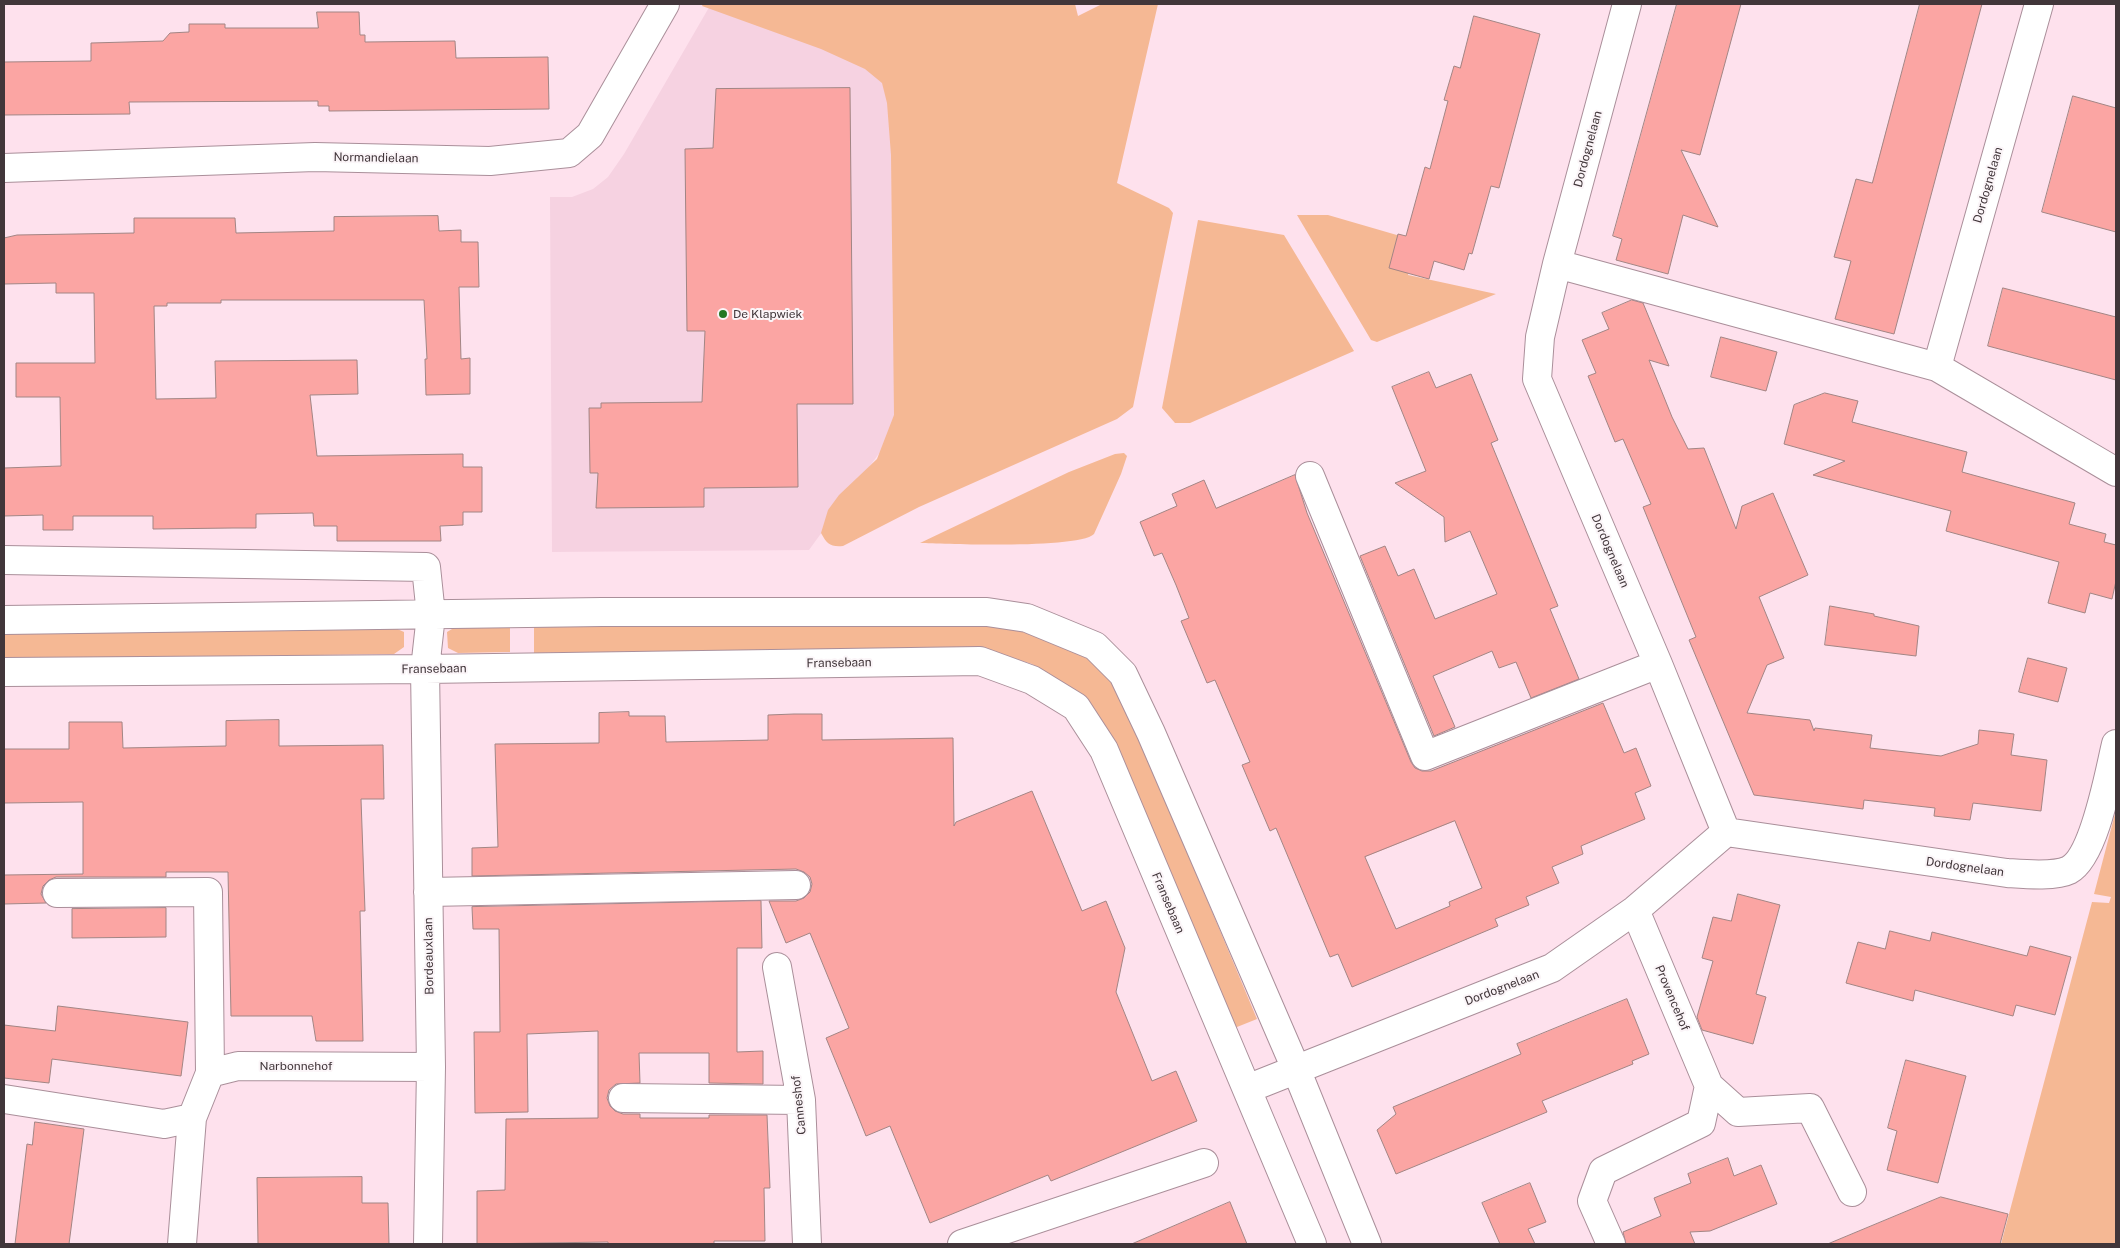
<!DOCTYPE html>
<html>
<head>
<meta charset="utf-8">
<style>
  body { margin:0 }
  #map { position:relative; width:2120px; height:1248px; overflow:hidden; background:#fee1ed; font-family:"Public Sans",sans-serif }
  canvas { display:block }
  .frame { position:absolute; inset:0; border:5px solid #41363a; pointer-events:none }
</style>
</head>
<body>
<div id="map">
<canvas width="2120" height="1248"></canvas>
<div class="frame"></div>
</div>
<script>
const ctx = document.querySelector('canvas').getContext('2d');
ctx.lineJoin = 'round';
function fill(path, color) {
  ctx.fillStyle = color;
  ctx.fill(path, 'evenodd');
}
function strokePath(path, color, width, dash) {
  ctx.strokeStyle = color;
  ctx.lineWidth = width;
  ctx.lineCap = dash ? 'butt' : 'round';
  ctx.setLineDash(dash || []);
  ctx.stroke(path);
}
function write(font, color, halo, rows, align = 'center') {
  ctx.font = font + ' "Public Sans",sans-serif';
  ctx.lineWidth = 4;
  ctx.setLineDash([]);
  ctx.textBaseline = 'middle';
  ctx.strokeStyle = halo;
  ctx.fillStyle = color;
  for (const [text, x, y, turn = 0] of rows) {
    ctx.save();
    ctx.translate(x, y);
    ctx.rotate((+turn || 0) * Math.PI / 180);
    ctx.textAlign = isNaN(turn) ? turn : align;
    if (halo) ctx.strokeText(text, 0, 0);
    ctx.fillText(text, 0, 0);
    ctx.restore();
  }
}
const built = new Path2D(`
  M711 4 893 73 896 430 809 550 552 552 550 197H572L593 189 608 177 624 154Z`);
const green = new Path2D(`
  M703 4H1075L1078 16 1102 4H1158L1117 183 1169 208 1173 213 1133 407 1117 419 919 507 843 546C830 547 827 544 821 533L828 510 839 495 877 459 894 415 891 155 887 103 882 83 865 69 821 49 702 6Z
  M1297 215H1328L1414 240 1408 275 1496 294 1377 342 1371 340Z
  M1198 220 1284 235 1354 351 1190 423H1175L1162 408Z
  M1124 453 1127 456 1121 474 1094 534C1079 549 947 544 920 543L1069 472 1115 454Z
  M980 622 1036 629 1081 649 1118 687 1257 1019 1232 1029 1063 683 1032 664 977 647 534 653V626Z
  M510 625V652L458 653 448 648 447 632 457 626Z
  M395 628 404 632V647L394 654 4 659V633Z
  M2116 810V1244H2001L2092 902 2109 903 2111 897 2094 894Z`);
const building = new Path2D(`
  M1677 4H1741L1700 155 1681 150 1718 227 1683 215 1668 274 1616 260 1622 239 1613 236Z
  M1920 4H1982L1894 334 1835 319 1851 261 1834 257 1856 179 1872 183Z
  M317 12H359L360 35H365V42L455 41 456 58 548 57 549 109 329 111V106H318V101L129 102 130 114 4 115V62L91 61V43L163 41 170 33 189 32V24H225V28H318Z
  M1474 16 1540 34 1499 188 1491 186 1472 254 1469 253 1464 270 1434 261 1429 279 1389 268 1398 234 1406 236 1425 167 1430 169 1448 101 1444 100 1454 66 1460 68Z
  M850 88 853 404H797L798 487 704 488V507L596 508 598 473H590L589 408H601V403L702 402 705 331H687L685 149 713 148 716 89Z
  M2073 96 2116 108V232L2042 212Z
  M438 216 439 231 461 230V242H478L479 287H459L461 359 470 358V394L426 395 425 359H427L424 300H221V303H167V306H154L156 399 216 398 215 361 357 360 358 394 310 395 317 456 463 454V467H482V512H463V525L440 526 441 541H337V526H314L313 513 256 514V528H233L153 529V516H73V530H43V515L4 516V468L61 466 60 397H16V363H95L94 293H56V283L4 284V238L17 235 134 233V218H235L236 233 334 231V217Z
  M2003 288 2116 317V380L1988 346Z
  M1632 300 1643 303 1669 366 1649 360 1672 417 1688 449 1704 448 1736 529 1742 506 1773 493 1808 575 1759 597 1784 658 1767 665 1747 713 1810 720 1814 731 1815 728 1872 735 1870 748 1941 756 1978 744 1979 730 2014 734 2011 755 2047 760 2041 811 1973 803 1970 820 1934 816 1935 808 1899 804 1864 800 1863 809 1754 795 1689 640 1696 637 1643 507 1651 504 1623 439 1615 442 1588 376 1596 373 1582 340 1609 329 1602 313Z
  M1721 337 1777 352 1766 391 1711 377Z
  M1429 372 1436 388 1471 374 1498 440 1491 443 1558 606 1550 609 1579 679 1531 698 1516 662 1499 668 1492 651 1433 676 1455 727 1434 736 1360 556 1385 546 1398 576 1414 569 1435 619 1497 594 1470 531 1445 542 1444 517 1395 483 1426 471 1392 387Z
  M1825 393 1858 401 1852 422 1967 452 1962 472 2075 503 2069 524 2106 534 2104 542 2116 545V581L2112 599 2090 593 2085 613 2048 603 2059 562 1946 531 1951 511 1813 475 1845 461 1784 444 1794 405Z
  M1295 475 1307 513 1411 762 1415 768 1422 771H1431L1603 703 1624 753 1636 748 1651 786 1635 793 1645 819 1581 846 1583 854 1552 867 1559 883 1526 897 1529 905 1495 919 1498 926 1352 987 1338 954 1330 957 1276 828 1270 831 1242 765 1250 762 1215 680 1207 683 1181 621 1189 618 1176 585 1162 553 1154 556 1140 522 1177 506 1172 494 1204 480 1216 508ZM1455 821 1482 888 1449 902 1450 906 1396 929 1365 857Z
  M1830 606 1874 614V616L1919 626 1916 656 1825 645Z
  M2028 658 2067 668 2058 702 2019 692Z
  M629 712V716H665L666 742 768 740V715L794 714H822V740L953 738 954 826 956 822 1032 791 1082 911 1106 901 1125 948 1116 992 1152 1081 1176 1071 1197 1121 1051 1181 1048 1175 930 1223 890 1126 866 1136 856 1111 826 1038 849 1028 810 933 786 943 769 901H796L804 898 810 892 812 884 810 877 804 872 796 869 472 876V848L498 847 495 744 599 743V713Z
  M279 720V746L383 745 384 799H361L365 911H360L363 1041H316L312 1016H231L228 872H166V877H56L49 880 43 886 41 894 46 903 4 904V875L83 874V802L4 803V749H69V722H122L123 748 226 746V721Z
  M1738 894 1780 905 1756 994 1766 997 1753 1044 1702 1030 1697 1017 1713 961 1702 958 1713 917 1731 921Z
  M761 901 762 948H737V1052L763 1051V1084L709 1083V1053H639L640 1083 616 1084 609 1090 607 1098 610 1106 615 1111 623 1114H640V1118H709V1115H767L770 1188H764L765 1241H714V1244H608V1242L477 1244V1191L505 1190 506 1119 598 1118V1031L527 1034 528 1112 475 1113 474 1032H500L499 929H473L472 907Z
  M166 908V937L72 938V909Z
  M1890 931 1930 941 1932 932 2027 956 2030 946 2071 957 2055 1015 2016 1005 2013 1016 1915 990 1913 1001 1846 983 1858 942 1885 949Z
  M1627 999 1649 1054 1632 1061 1633 1064 1542 1101 1547 1112 1396 1174 1377 1130 1396 1114 1393 1107 1521 1054 1517 1044Z
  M58 1006 188 1022 181 1076 52 1059 49 1083 4 1078V1025L55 1031Z
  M1906 1060 1966 1076 1938 1183 1887 1170 1897 1131 1888 1128Z
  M35 1122 84 1129 69 1244H15L27 1144 32 1145Z
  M1728 1158 1734 1176 1761 1165 1777 1204 1710 1231 1690 1232 1695 1244H1626L1623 1232 1661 1216 1654 1198 1691 1183 1688 1174Z
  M362 1177V1203H388L389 1244H258L257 1178Z
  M1530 1183 1546 1222 1528 1229 1535 1244H1500L1482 1203Z
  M1941 1197 2008 1214 2000 1244H1828Z
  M1230 1202 1247 1244H1132Z`);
const minor = new Path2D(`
  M1627 4 1557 264 1540 337 1537 379 1658 664 1726 832 2007 873C2023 874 2055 877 2069 870 2095 856 2109 773 2116 744
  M4 168 315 157 490 161 569 153 590 135 665 4
  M1557 264 1937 367 2116 472
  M1937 367 2039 4
  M1310 476 1425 756 1658 664
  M4 560 426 567 431 615 425 669 431 1067 428 1244
  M4 620 602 612H987L1027 618 1095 646 1123 674 1151 733 1296 1069 1367 1244
  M4 672 425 669 980 661 1032 680 1076 707 1104 750 1312 1244
  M428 892 796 885
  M57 893 208 892 210 1073
  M777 967 801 1100 807 1244
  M1709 1086 1738 1112 1810 1108 1852 1192
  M1247 1089 1552 968 1635 910 1726 832
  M623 1098 801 1100
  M4 1099 164 1124 192 1118 210 1073 238 1066 431 1067
  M182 1244 192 1118
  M962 1244 1204 1163
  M1611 1244 1592 1201 1603 1171 1701 1123 1709 1086 1635 910`);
const markers = [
  [723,314,5,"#237823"]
];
const streetNames = [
  ["Dordognelaan",1588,149,-75],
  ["Normandielaan",376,158,1],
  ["Dordognelaan",1988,185,-74],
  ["Dordognelaan",1610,551,67],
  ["Fransebaan",839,663,-1],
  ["Fransebaan",434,669,-1],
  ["Dordognelaan",1965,867,8],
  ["Fransebaan",1168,903,67],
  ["Bordeauxlaan",429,956,-91],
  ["Dordognelaan",1502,988,-21],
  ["Provencehof",1672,998,67],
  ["Narbonnehof",296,1066],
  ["Canneshof",799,1105,-96]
];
const poiNames = [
  ["De Klapwiek",733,314]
];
fill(built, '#f6d2e1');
fill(green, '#f5b894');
fill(building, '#fba5a3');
strokePath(building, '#a28584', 1);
strokePath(minor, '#aa8f9a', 30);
strokePath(minor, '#fff', 28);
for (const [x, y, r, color] of markers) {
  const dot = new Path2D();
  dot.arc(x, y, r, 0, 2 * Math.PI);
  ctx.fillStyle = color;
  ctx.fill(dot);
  strokePath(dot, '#fbf5f8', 2);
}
write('12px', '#41363a', '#fbf5f8', streetNames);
write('12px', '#41363a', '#fbf5f8', poiNames, 'left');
</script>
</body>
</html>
